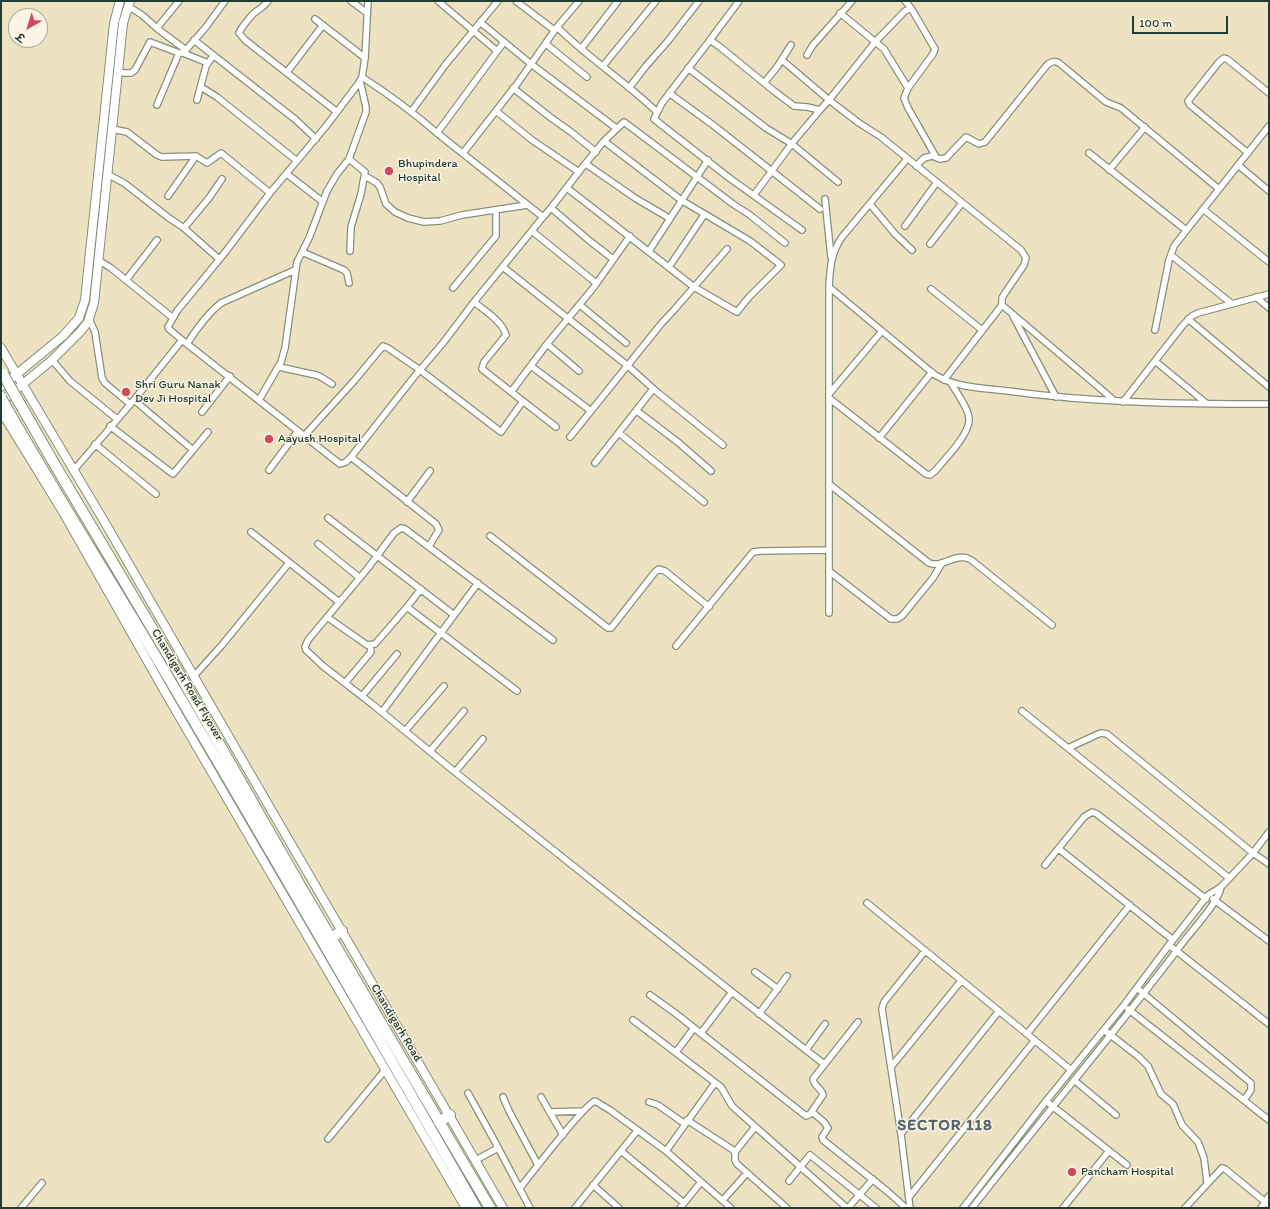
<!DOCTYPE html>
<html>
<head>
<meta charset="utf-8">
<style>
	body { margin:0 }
	#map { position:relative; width:1270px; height:1209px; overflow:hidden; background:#ede3c2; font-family:Itim,"Playpen Sans Deva",sans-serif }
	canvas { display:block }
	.frame { position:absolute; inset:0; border:2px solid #1f3d34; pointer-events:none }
	.north { position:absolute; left:8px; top:8px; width:40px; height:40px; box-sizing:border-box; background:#fcf5e5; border:1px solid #a4ab9e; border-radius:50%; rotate:218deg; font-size:11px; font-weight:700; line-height:16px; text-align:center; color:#1f3d34 }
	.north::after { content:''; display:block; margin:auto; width:14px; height:18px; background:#d1495b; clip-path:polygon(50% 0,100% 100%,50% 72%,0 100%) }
	.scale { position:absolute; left:1132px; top:16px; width:96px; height:18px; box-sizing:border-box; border:2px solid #1f3d34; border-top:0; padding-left:5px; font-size:12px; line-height:14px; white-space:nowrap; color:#1f3d34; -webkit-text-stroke:3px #fcf5e5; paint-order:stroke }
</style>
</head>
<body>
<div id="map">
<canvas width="1270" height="1209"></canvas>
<div class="frame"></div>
<div class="north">उ</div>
<div class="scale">100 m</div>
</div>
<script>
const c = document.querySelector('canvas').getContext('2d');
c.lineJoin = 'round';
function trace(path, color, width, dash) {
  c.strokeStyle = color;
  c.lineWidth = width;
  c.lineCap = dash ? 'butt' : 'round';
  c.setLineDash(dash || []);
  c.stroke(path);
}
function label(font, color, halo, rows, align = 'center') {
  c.font = font + ' Itim,sans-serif';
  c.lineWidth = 3;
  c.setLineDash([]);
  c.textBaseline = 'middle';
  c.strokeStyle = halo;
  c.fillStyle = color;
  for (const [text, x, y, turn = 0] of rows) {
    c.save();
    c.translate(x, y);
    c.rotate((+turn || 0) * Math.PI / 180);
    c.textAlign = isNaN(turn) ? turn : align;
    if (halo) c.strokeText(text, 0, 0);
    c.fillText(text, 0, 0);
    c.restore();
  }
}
const street = new Path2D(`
	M268,1c-4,6 -9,8 -15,13 -5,6 -11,12 -14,19l6,7 92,72
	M351,1l16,12
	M438,1l59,50
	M516,1l38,29
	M905,1l6,7 24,41 -2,5 -25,34 -4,10 4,10 28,49
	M128,6l14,9 17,15 27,20 20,-23 19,-26
	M911,8l-6,3 -29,30 -47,59 30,23 22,14 140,113 5,8 -2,7 -19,28 -3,5v7l113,96
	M840,13l44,36 24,39
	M315,19l50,39
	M480,22l51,42 85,64
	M557,27c31,31 68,54 100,85
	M157,28l22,-27
	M194,40l102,80 20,19
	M710,40l29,-39
	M546,44l41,33
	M581,49l37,-48
	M183,53l25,10
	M807,55l6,-10 39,-44
	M782,60l47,40 -9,10
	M603,66l53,-65
	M688,68l78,60 26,16 46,38
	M118,71l6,2h7l4,-3 15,-28 29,11h4l3,-3
	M287,72l36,-47
	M362,77c26,17 51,35 75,56l106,84 -69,85 -31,41 -29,34 -63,80 -5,5 -6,2 -158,-124 -13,-11 -1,-2 9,-16 46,-56 47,-62 57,-68 31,-41 4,-7 3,-19 3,-57
	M764,83l13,-16 14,-22
	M201,87l16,10 80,64
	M513,88l37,29 21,15 25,20
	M629,88l17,-22 22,-25 31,-40
	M669,93l44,32 107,84
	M197,100l9,-34 7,-10
	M157,105l22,-52
	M496,111l36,29 47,32
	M411,112l35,-48 52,-63
	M112,129l15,3 30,23 5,2 34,-1 11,7 14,-10 49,40
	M437,133l67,-91
	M463,153l54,-69 40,-57 22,-26
	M1089,153l97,77
	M1248,153l-58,-48 -2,-4 31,-39 5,-4 3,1 42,34
	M349,159l16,13 -4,22 -10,33 -1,24
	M586,164l49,34 34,20
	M1238,165l31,26
	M916,166l8,-8 8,-2 8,3 6,-1 20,-21 13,7 6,-2 62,-77c4,-3 7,-5 12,-2l47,39 15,6 98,81
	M1109,170l36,-43
	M107,174l17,9 45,35 15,10 35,31
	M287,174l36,28
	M365,176l12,7 3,4 6,17 9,8 13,6 16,4 16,-1 22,-6 65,-10
	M567,188l127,99 43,25 12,-15 32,-32 -31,-24 -69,-41 -77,-59
	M754,195l39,-53 27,-32 -13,-3 -13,-1 -20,-15 -54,-44 -10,-7 -48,63 -8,16 74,58 74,53
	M168,196l28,-40
	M825,199l6,58
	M870,204l25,30 17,16
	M551,208l30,-39 23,-28 20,-19 109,82 17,11 35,28
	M1203,209l66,53
	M543,217l8,-9 40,34 22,17
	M905,226l32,-44
	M184,228l25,-30 13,-19
	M532,231l64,52
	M930,244l32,-41
	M649,251l59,-91
	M302,252l42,18 3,3 2,10
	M1171,255l61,49
	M98,260l13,8 62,50
	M503,267l125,99 29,26 66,53
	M669,267l35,-52
	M126,280l31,-40
	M829,287l106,88c22,13 48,13 73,16 87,12 174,13 261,13
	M453,288l43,-52v-26
	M931,289l51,41
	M1256,297l13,11
	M474,302c11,9 28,19 32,33l-22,27 -2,7 74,58
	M580,305l46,38
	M1013,316l43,81
	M89,319l6,13 7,46 3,5 25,21
	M1188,319l81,68
	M1155,330l14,-70 5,-14 95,-120
	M187,344c10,-16 20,-30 34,-41l74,-33
	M547,344l32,27
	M52,360l18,21 47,38
	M1155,361l51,42
	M531,366l60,45
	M279,367l37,8 5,2 11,7
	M944,380l58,-75
	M511,392l36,-48 47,-57 36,-51
	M829,394l53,-63
	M829,398l97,76 4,1 5,-4c10,-12 35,-37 34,-52 0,-10 -13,-27 -18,-36
	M134,400l59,50
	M259,400l22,-38 4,-14 12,-86 12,-24 18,-47 10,-17 12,-15 17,-47v-5l-6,-26
	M1123,402l60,-77 9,-9 6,-3 71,-19
	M637,411l42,32 32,28
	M202,412l28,-36
	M110,426l63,48 35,-42
	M619,433l85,69
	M304,436l50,-55 29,-35 5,2 32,22 81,62 22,-31
	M570,437l91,-113 13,-14 53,-61
	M879,438l53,-66
	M95,444l61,50
	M351,457l85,67 3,6 -10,16
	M595,463l58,-74
	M74,470l60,-70 48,-60
	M269,470l29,-39
	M829,484l100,79c13,5 25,-9 38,-5 3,1 6,3 8,5l77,62
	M407,502l23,-31
	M328,518l126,97
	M251,532l88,70
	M490,536l118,92h3l44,-56 4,-3 6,2 44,36
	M318,544l42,34
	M829,571l62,48h6l5,-3 31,-38 9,-15
	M407,607l110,84
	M829,613v-326c1,-19 2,-34 13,-50l65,-78
	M327,617l40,28 8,-1 32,-37 14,-18
	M553,640l-148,-111 -4,-1 -7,5 -26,35 -60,72 -3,7 1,3 17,16 49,38 83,68 277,220
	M676,646l77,-94 8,-1 68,-1
	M194,676l28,-31 67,-82
	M345,683l26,-31 -1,-7
	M362,696l35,-42
	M1022,711l207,167
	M382,712l96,-129
	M405,731l39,-45
	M1068,748l28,-13 5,-2 6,1 146,119 16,-21
	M430,751l34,-40
	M455,772l28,-33
	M1059,849l114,91
	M1045,865l39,-48 8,-5 5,2 109,85
	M1213,899l56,42
	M867,903l204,167
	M1169,945l100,79
	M755,972l23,17
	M1137,988l114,95v7l-7,10
	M650,995l25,18 131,103 4,-2 13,-19c-1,-6 -10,-10 -10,-16l45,-57
	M1128,1009l141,111
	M759,1014l28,-38
	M633,1020l88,67 11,19 115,102
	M1104,1030l35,27 9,9 13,28 12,10 9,21 16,17 6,16 3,25
	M701,1033l31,-41 74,58 19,-26
	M1027,1034l103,-129
	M806,1050l18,14
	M676,1052l18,-24
	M891,1067l70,-86
	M1074,1080l42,35
	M468,1093l26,47 36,68
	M503,1097l6,14 29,54
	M541,1097l22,38
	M1046,1101l81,64
	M649,1102l9,3 27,19
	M550,1112l33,-1
	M812,1112l12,10 4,6 -6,9 1,3 64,51 19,17
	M687,1120l46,30 2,3v7l2,4 50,44
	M901,1134l98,-123
	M328,1139l58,-70
	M621,1151l63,52
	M666,1151l49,-68
	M735,1152l20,-25
	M476,1160l22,-12
	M789,1181l21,-26 66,53
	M593,1185l26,23
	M520,1188c11,-14 64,-83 75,-87l15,9 56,41 65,57
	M909,1197l126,-157
	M723,1200l24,-27
	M21,1208l21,-25
	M575,1208l62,-77
	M680,1208l21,-26
	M848,1208l25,-29
	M910,1208l-9,-74 -19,-125 2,-7 41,-51
	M963,1208l83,-107 78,-96 45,-60 39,-50 13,-8 32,-34 16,11
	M972,1208c68,-87 139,-171 206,-259 11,-16 40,-45 43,-62
	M1063,1208l46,-57
	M1185,1208l37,-40 3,1 44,36
	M1261,1208l8,-12`);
const secondary = new Path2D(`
	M1,348l103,173 169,292 230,395
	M1,387l62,-51 16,-18 6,-18 29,-277 6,-22
	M1,402l51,-42 28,-28 8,-10 6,-19 29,-280 7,-22
	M1,411l62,101 102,180 301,516`);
const highway = new Path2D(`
	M16,397l39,68 126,212 120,210 189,321
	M5,405c53,93 111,184 166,277 103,174 204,350 305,526
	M331,938l11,-7
	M439,1122l11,-7`);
const highwayBridge = new Path2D(`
	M3,374l13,23
	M1,397l4,8`);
const markers = [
	[389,171,5,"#d1495b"],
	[126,392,5,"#d1495b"],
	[269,439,5,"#d1495b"],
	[1072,1172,5,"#d1495b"]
];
const poiNames = [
	["Bhupindera",398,164],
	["Hospital",398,178],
	["Shri Guru Nanak",135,385],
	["Dev Ji Hospital",135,399],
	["Aayush Hospital",278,439],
	["Pancham Hospital",1081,1172]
];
const streetNames = [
	["Chandigarh Road Flyover",187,685,59],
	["Chandigarh Road",396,1023,59]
];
const districtNames = [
	["SECTOR 118",945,1126]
];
trace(street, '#86907b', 8);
trace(secondary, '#86907b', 10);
trace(highway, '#86907b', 12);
trace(street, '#fff', 5.5);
trace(secondary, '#fff', 8);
trace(highway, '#fff', 10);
trace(highwayBridge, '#86907b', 12, []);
trace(highwayBridge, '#fff', 10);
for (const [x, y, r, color] of markers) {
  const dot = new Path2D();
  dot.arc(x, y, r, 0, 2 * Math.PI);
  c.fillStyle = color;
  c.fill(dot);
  trace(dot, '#fcf5e5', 1.5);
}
label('12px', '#1f3d34', '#fcf5e5', poiNames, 'left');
label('12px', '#1f3d34', '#fcf5e5', streetNames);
c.letterSpacing = '1px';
label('bold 16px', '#56656e', '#fcf5e5', districtNames);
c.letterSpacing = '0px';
</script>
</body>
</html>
